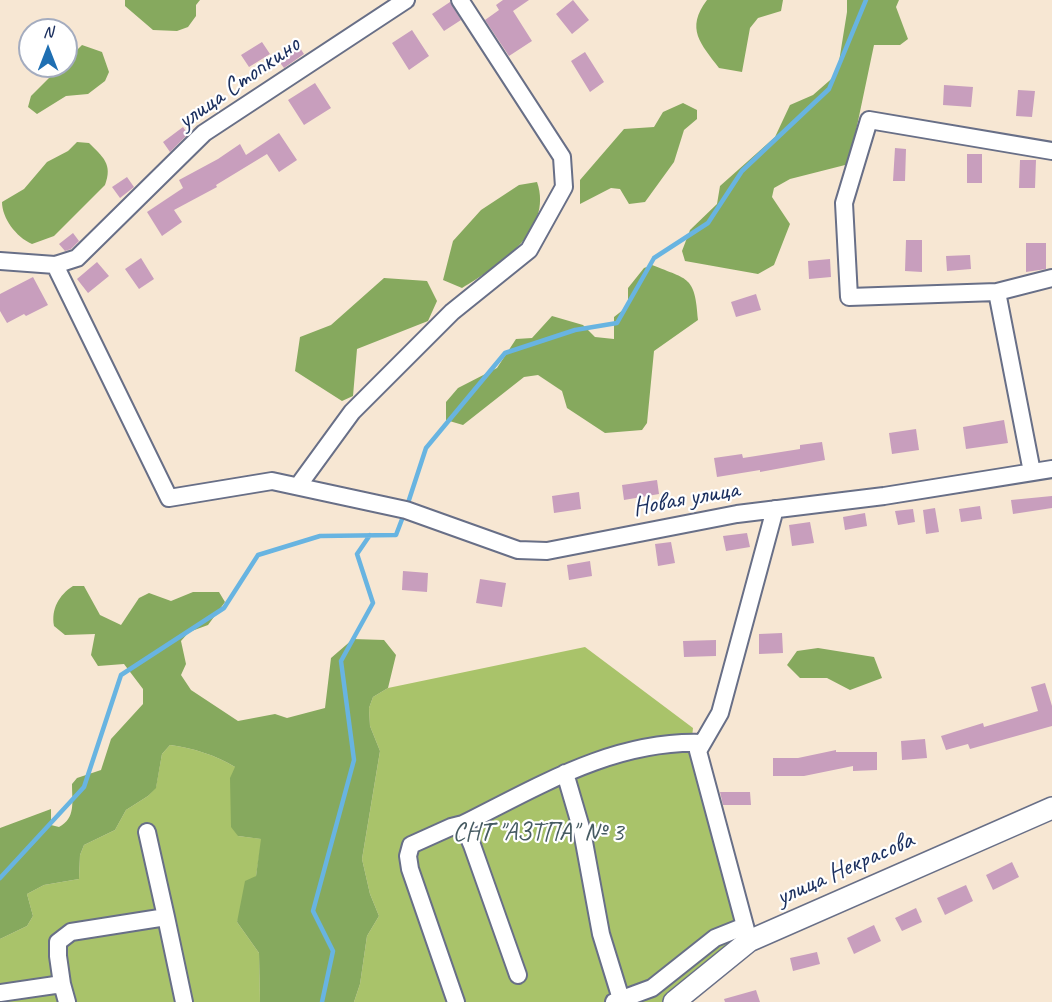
<!DOCTYPE html>
<html>
<head>
<meta charset="utf-8">
<style>
	body { margin:0 }
	#map { position:relative; width:1052px; height:1002px; overflow:hidden; background:#f7e7d3; font-family:Caveat,sans-serif }
	canvas { display:block }
	.north { position:absolute; left:18px; top:18px; width:60px; height:60px; box-sizing:border-box; background:#fff; border:2px solid #a4acbf; border-radius:50%; rotate:0deg; font-size:16px; font-weight:700; line-height:24px; text-align:center; color:#1b2f5e }
	.north::after { content:''; display:block; margin:auto; width:21px; height:27px; background:#1f6fb2; clip-path:polygon(50% 0,100% 100%,50% 72%,0 100%) }
</style>
</head>
<body>
<div id="map">
<canvas width="1052" height="1002"></canvas>
<div class="north">N</div>
</div>
<script>
const c = document.querySelector('canvas').getContext('2d');
c.lineJoin = 'round';
function fill(path, color) {
  c.fillStyle = color;
  c.fill(path, 'evenodd');
}
function trace(path, color, width, dash) {
  c.strokeStyle = color;
  c.lineWidth = width;
  c.lineCap = dash ? 'butt' : 'round';
  c.setLineDash(dash || []);
  c.stroke(path);
}
function label(font, color, halo, rows, align = 'center') {
  c.font = font + ' Caveat,sans-serif';
  c.lineWidth = 4.5;
  c.setLineDash([]);
  c.textBaseline = 'middle';
  c.strokeStyle = halo;
  c.fillStyle = color;
  for (const [text, x, y, turn = 0] of rows) {
    c.save();
    c.translate(x, y);
    c.rotate((+turn || 0) * Math.PI / 180);
    c.textAlign = isNaN(turn) ? turn : align;
    if (halo) c.strokeText(text, 0, 0);
    c.fillText(text, 0, 0);
    c.restore();
  }
}
const green = new Path2D(`
	M585,647l108,81 -2,20 52,188 -79,66h-310l6,-18 7,-48 12,-20 -9,-22 -8,-35 18,-108 -10,-25 -1,-18 4,-11 15,-9z
	M170,745c22,3 46,10 65,22l3,69 24,3 -6,37 -19,46 22,31 1,49h-260v-63l27,-13 6,-10 -6,-22 17,-9 35,-6 1,-24 4,-10 31,-15 11,-20 22,-14 8,-9 6,-33z`);
const forest = new Path2D(`
	M125,0h75l-4,5v11l-8,11 -11,4 -24,-1 -28,-24z
	M707,0h76l-2,11 -23,7 -8,10 -8,44 -23,-4c-18,-24 -34,-39 -12,-68z
	M847,0h52l-3,7 12,32 -8,6h-26l-25,119 -59,15 -16,9 -2,9 18,27 -16,41 -16,9 -73,-13 -3,-10 8,-21 27,-26 3,-18 55,-49 15,-32 23,-10 24,-21 10,-62z
	M82,45l20,7 7,20 -4,9 -17,13 -22,2 -29,18 -9,-7 3,-11 30,-30h5v-5z
	M683,103l14,7v9l-13,11 -10,32 -29,40 -16,2 -9,-15 -9,-1 -31,16v-24l44,-51 30,-2 9,-15z
	M77,142l12,1c14,14 24,21 16,42l-51,51 -22,8c-16,-7 -30,-26 -30,-42l22,-13 23,-27 21,-11z
	M537,182c17,49 -40,85 -75,106l-19,-8 10,-39 28,-31 38,-25z
	M652,265c37,15 43,11 46,55l-44,31 -7,72 -5,7 -37,3 -38,-25 -5,-17 -24,-16 -14,2 -61,48 -17,-5v-18l12,-14 39,-20 19,-29 16,-1 20,-22 31,9 12,12 19,2v-22l14,-11v-18l16,-20z
	M384,278l43,3 10,20 -9,20 -71,28 -4,47 -11,5 -47,-30 5,-34 31,-12z
	M73,586h11l16,29 21,10 18,-27 10,-5 22,8 22,-9h26l6,10 -17,23 -19,7 -8,9 5,23 -5,11 10,15 47,31 37,-7 12,4 38,-10 6,-50 22,-19 31,1 12,15 -8,33 -15,9 -4,11 1,18 10,25 -18,108 8,35 9,22 -12,20 -7,48 -6,18h-94l-1,-49 -22,-31 8,-41 11,-5 5,-37 -23,-3 -7,-9 -1,-49 5,-11c-19,-12 -43,-19 -65,-22l-8,9 -6,34 -8,8 -22,14 -11,20 -31,15 -4,10 -1,24 -35,6 -17,9 6,22 -6,10 -27,13v-111l51,-19v16l8,2c17,-9 13,-25 13,-43l5,-6 24,-8 10,-31 32,-35v-15l-19,-25 -26,2 -7,-11 4,-21 -30,1 -11,-9c-3,-17 5,-31 19,-40z
	M818,648l56,9 8,21 -32,12 -23,-12h-27l-13,-13 10,-14z`);
const stream = new Path2D(`
	M407,506l19,-58 79,-95 70,-23 42,-7 37,-65 54,-35 34,-52 87,-82 37,-89
	M0,878l84,-91 37,-112 103,-67 34,-53 62,-19 76,-1 8,-21
	M322,1002l11,-51 -20,-40 41,-151 -13,-99 32,-58 -16,-49 13,-19`);
const building = new Path2D(`
	M503,0h26l-16,11 19,30 -23,15 -24,-36 14,-10 -3,-5z
	M573,0l16,20 -17,14 -16,-20z
	M450,2l11,18 -17,11 -12,-17z
	M412,30l17,26 -20,14 -17,-27z
	M262,42l8,12 -21,13 -8,-12z
	M298,45l6,9 -20,14 -6,-8z
	M585,52l19,30 -14,10 -19,-31z
	M315,83l16,25 -27,17 -16,-25z
	M944,85l29,2 -2,20 -28,-2z
	M1018,90l17,1 -3,26 -16,-1z
	M183,127l5,7 -18,18 -7,-10z
	M279,133l18,27 -18,12 -12,-18 -51,31 1,2 -43,23 8,12 -20,14 -15,-24 36,-24 -4,-8 39,-21 22,-15 6,11z
	M895,148l11,1 -1,32h-12z
	M967,154h15v29h-15z
	M1020,160h16l-1,28h-16z
	M127,177l7,10 -14,11 -8,-11z
	M73,233l6,8 -8,8 -6,2 -6,-7z
	M906,240h16v32l-17,-1z
	M1026,243h20v26l-20,3z
	M970,255l1,14 -24,2 -1,-15z
	M141,258l13,21 -15,10 -14,-20z
	M830,259l1,18 -22,2 -1,-18z
	M97,262l12,14 -21,17 -11,-14z
	M33,277l15,28 -22,11 -2,-2 -17,9 -7,-12v-17z
	M756,294l5,16 -25,7 -5,-15z
	M1004,420l4,23 -42,6 -3,-22z
	M916,429l3,21 -27,4 -3,-21z
	M822,442l3,18 -65,12v-2l-43,7 -3,-19 28,-4 1,4 57,-9v-4z
	M657,480l2,14 -35,6 -2,-15z
	M579,492l2,17 -27,4 -2,-17z
	M1052,496v12l-39,6 -2,-14z
	M980,506l2,13 -21,3 -2,-13z
	M935,508l4,24 -13,2 -3,-24z
	M913,509l2,13 -17,3 -3,-14z
	M865,513l2,13 -22,4 -2,-13z
	M810,522l4,21 -22,3 -3,-21z
	M747,533l3,14 -24,4 -3,-15z
	M671,542l4,21 -17,3 -3,-22z
	M590,561l2,15 -23,4 -2,-15z
	M403,571l25,2 -1,19 -25,-2z
	M480,579l26,4 -4,24 -26,-4z
	M782,633l1,20 -24,1v-20z
	M716,640v16l-32,1 -1,-16z
	M1045,683l7,23v20l-82,23 -2,-5 -22,6 -5,-14 42,-13 1,4 54,-16 -7,-24z
	M925,739l2,19 -25,2 -1,-19z
	M836,750v2h41v18l-24,1v-5l-49,10h-31v-18h25z
	M720,792h30l1,13h-28z
	M1012,862l7,15 -26,13 -7,-15z
	M966,885l7,16 -28,14 -8,-17z
	M916,908l6,14 -20,9 -7,-13z
	M874,925l7,16 -27,13 -7,-16z
	M817,952l3,12 -27,7 -3,-13z
	M756,990l4,12h-35l-1,-3z`);
const minor = new Path2D(`
	M1052,151l-183,-31 -25,83 5,94 148,-5 55,-14
	M0,261l55,4 114,233 103,-17 134,29 112,40 29,1 190,-37 147,-18 168,-27
	M55,265l22,-7 127,-125 202,-133
	M997,292l35,180
	M298,486l54,-74 100,-100 77,-62 35,-63 -2,-30 -102,-157
	M565,773l17,58 19,103 20,65
	M463,824l9,21 46,130
	M166,917l18,85
	M749,941l-51,-190 22,-38 55,-204
	M62,984l5,18
	M0,993l62,-9 -4,-28v-14l13,-10 95,-15 -19,-85
	M456,1002l-46,-133 -2,-13 3,-11 40,-18 12,-3c76,-38 151,-84 239,-81
	M614,1002l38,-14 63,-50 30,-12`);
const major = new Path2D(`
	M674,1002l75,-61 303,-133`);
const streetNames = [
	["улица Стопкино",239,83,-35],
	["Новая улица",686,499,-10],
	["улица Некрасова",845,869,-24]
];
const parkNames = [
	["СНТ \"АЗТПА\" № 3",538,833]
];
fill(green, '#a9c36a');
fill(forest, '#86a95e');
trace(stream, '#68b4e1', 4.5);
fill(building, '#c89ebd');
trace(minor, '#686f87', 20);
trace(major, '#686f87', 24);
trace(minor, '#fff', 16);
trace(major, '#fff', 21);
label('26px', '#1b2f5e', '#fff', streetNames);
label('26px', '#465b62', '#fff', parkNames);
</script>
</body>
</html>
